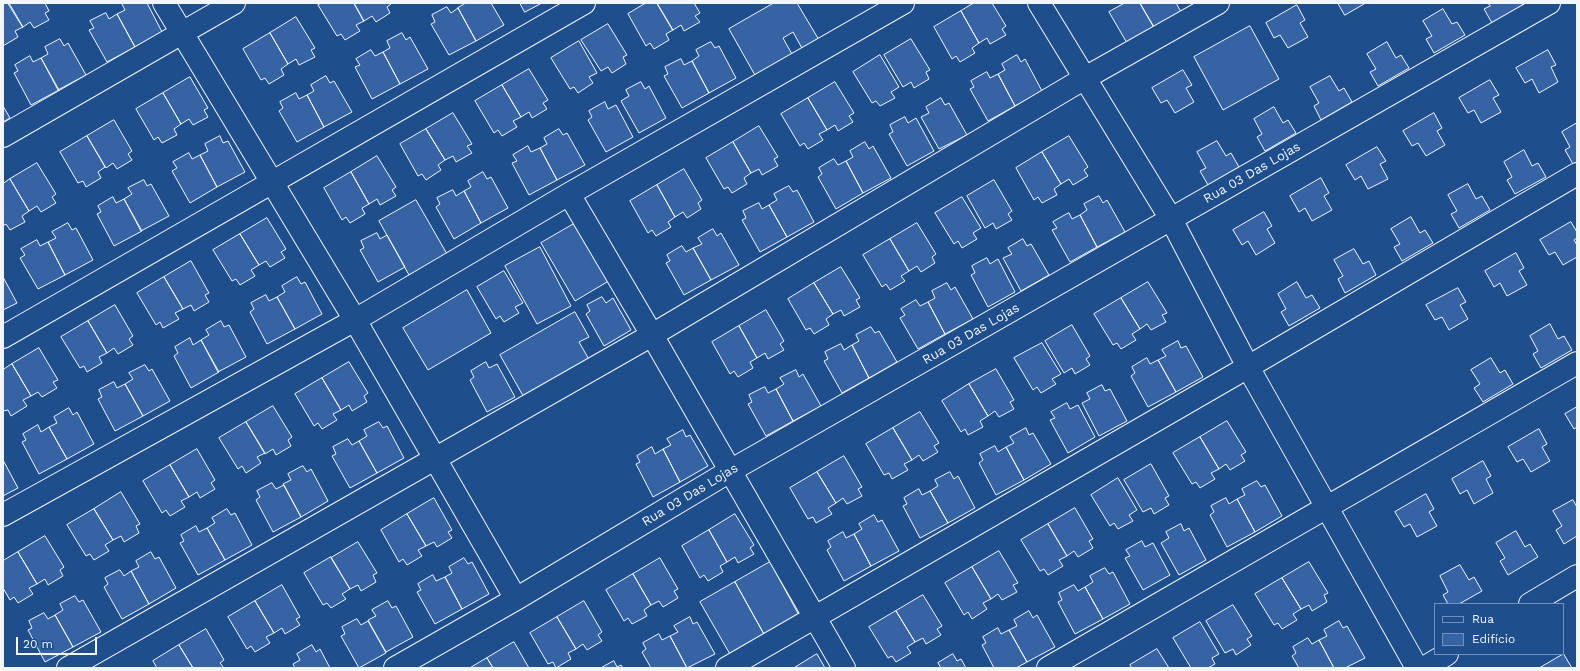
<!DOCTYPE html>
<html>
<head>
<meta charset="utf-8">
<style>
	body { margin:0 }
	#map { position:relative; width:1580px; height:671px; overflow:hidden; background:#1f4e8c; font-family:"Work Sans",sans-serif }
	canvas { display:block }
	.frame { position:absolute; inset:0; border:4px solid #f2f6ff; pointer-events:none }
	.legend { position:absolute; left:1434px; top:603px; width:130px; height:52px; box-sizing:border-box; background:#1f4e8c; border:1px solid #7391ba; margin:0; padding:5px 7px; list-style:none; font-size:12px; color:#f2f6ff }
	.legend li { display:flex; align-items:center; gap:8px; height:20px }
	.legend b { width:20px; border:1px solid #7391ba }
	.scale { position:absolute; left:16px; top:637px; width:81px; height:18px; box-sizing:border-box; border:2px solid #f2f6ff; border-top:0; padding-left:5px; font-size:12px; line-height:14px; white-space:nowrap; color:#f2f6ff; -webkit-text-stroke:3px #1f4e8c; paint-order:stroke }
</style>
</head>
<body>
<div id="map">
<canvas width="1580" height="671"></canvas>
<div class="frame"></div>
<ul class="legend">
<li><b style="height:5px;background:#1f4e8c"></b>Rua</li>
<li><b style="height:11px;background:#3563a3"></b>Edifício</li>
</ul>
<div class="scale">20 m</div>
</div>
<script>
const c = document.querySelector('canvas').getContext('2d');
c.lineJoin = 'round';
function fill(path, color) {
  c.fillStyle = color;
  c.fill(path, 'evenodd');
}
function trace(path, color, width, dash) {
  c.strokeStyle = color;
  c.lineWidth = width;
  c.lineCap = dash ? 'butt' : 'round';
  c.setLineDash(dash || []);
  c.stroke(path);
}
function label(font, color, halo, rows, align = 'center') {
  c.font = font + ' "Work Sans",sans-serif';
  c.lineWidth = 3;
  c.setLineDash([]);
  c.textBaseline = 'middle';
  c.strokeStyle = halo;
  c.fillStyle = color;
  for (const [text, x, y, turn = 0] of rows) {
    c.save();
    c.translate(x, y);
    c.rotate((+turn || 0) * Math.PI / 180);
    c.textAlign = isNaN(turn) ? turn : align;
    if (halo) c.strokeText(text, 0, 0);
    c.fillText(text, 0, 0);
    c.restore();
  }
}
const building = new Path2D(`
	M3,3h6l14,24 -8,4 3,6 -15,9z
	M8,3h37l4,8 -4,2 4,7 -15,8 -4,-6 -7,5z
	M123,3h24l15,29 -27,15 -18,-33 8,-4 -3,-6z
	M322,3h32l10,18 -8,4 4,6 -15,9 -4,-6 -4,2 -19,-31z
	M354,3h36l1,1 -4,3 3,6 -14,9 -4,-6 -8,5z
	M466,3h25l13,22 -28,16 -18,-33z
	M520,3h22l-17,9z
	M646,3h11l16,27 -7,4 3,6 -15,9 -4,-6 -4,3 -18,-32z
	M657,3h37l6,10 -5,3 5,6 -16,9 -3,-6 -8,5z
	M774,3h23l22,37 -16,10 -10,-18 -10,6 10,18 -37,21 -27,-48z
	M974,3h18l14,23 -4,3 4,6 -16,9 -3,-6 -8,5 -18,-32z
	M1125,3h15l14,24 -27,16 -18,-31z
	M1140,3h36l5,9 -27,15z
	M1338,3h26v1l-19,11z
	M1488,3h34l1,2 -31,18 -8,-14 6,-3z
	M1297,5l8,15 -5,3 8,14 -20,11 -8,-13 -6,3 -8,-15z
	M447,7l4,6 7,-5 18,33 -27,14 -18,-31 4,-2 -3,-7z
	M1443,9l9,15 5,-2 8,13 -31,18 -8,-14 6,-3 -9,-15z
	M961,11l18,32 -7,5 3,5 -15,9 -4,-6 -4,3 -18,-32z
	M106,13l3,6 8,-5 18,33 -28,15 -18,-32 5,-2 -4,-7z
	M296,17l19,31 -4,2 4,7 -16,8 -3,-6 -8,5 -18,-31z
	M608,24l19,31 -4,2 3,7 -14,9 -4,-6 -7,4 -20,-31z
	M1250,26l29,53 -56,31 -29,-53z
	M270,33l18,31 -7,5 3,6 -15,9 -4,-6 -4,2 -18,-31z
	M402,33l4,7 4,-3 18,32 -28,15 -17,-32 7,-4 -3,-7z
	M60,39l4,7 4,-3 18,32 -28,15 -17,-32 7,-4 -3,-7z
	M911,39l19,31 -4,2 3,7 -15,9 -3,-6 -8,5 -19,-32z
	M579,41l18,32 -8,4 4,6 -15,10 -4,-6 -4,2 -19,-31z
	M711,42l4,6 4,-2 17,32 -27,15 -17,-32 7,-5 -3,-6z
	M1387,42l9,16 5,-3 8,13 -31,18 -8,-14 6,-3 -9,-15z
	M371,50l4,6 8,-4 17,32 -28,15 -17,-32 5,-2 -4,-6z
	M1548,50l8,15 -5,2 7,15 -19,11 -7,-14 -7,4 -9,-15z
	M880,55l19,32 -8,5 4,6 -15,8 -4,-5 -4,2 -19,-31z
	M1017,55l4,7 4,-3 17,32 -27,15 -17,-32 7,-4 -3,-6z
	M30,56l3,6 8,-4 18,32 -28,15 -17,-32 4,-2 -3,-6z
	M681,59l3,6 8,-4 17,32 -27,15 -18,-32 4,-2 -3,-7z
	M529,69l19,31 -5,3 4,6 -15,9 -3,-6 -8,5 -19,-32z
	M1183,70l9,15 -6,3 8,14 -19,11 -8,-13 -6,3 -9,-15z
	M987,72l3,6 8,-4 17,32 -27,15 -18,-32 4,-2 -3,-6z
	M326,76l4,7 4,-2 18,31 -28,15 -17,-32 7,-4 -3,-6z
	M1330,76l9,15 5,-3 8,14 -31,18 -7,-14 5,-3 -9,-16z
	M190,77l18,31 -4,2 4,7 -15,8 -4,-6 -8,5 -18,-31z
	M1490,80l9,15 -6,3 8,14 -20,11 -7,-13 -6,3 -9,-15z
	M641,82l4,7 4,-3 17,32 -27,15 -18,-32 8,-5 -3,-6z
	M835,82l19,31 -5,3 4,6 -15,9 -3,-6 -8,5 -19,-32z
	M502,85l19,32 -8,4 4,6 -15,9 -4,-6 -4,3 -19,-32z
	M163,93l18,31 -7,5 3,6 -15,8 -4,-6 -4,3 -18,-31z
	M296,93l3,6 8,-4 17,32 -27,15 -18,-31 4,-3 -3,-6z
	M808,98l19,32 -8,4 4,6 -15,9 -4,-6 -4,3 -19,-32z
	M941,98l4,7 4,-2 18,32 -28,14 -18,-32 8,-4 -3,-6z
	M605,102l3,7 8,-4 17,32 -27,15 -18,-32 4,-3 -3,-6z
	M3,106l7,12 -7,4z
	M1274,107l9,16 5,-3 8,13 -31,18 -8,-14 5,-3 -8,-15z
	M453,113l19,31 -5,2 5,7 -16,9 -3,-6 -8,4 -19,-31z
	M1434,113l8,15 -5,3 8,14 -19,11 -8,-13 -6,3 -9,-15z
	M905,117l3,6 8,-5 18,33 -27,15 -18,-32 4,-2 -3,-7z
	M114,120l18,31 -4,3 4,6 -15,9 -4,-6 -7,5 -19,-32z
	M1577,123v39l-4,2 -8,-14 5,-3 -8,-15z
	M759,126l19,31 -4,2 4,7 -16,9 -3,-6 -8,4 -18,-31z
	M426,129l19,31 -7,5 3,5 -15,10 -4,-6 -4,2 -18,-32z
	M559,129l4,6 4,-2 18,32 -28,15 -17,-32 7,-4 -3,-6z
	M87,136l18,31 -7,5 3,6 -15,9 -3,-6 -5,2 -18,-31z
	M220,136l3,7 5,-2 17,31 -28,15 -17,-32 8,-4 -3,-7z
	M1069,136l19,31 -4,3 4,6 -15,9 -4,-6 -8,5 -19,-32z
	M1217,141l9,15 5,-3 8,14 -31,18 -8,-14 6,-3 -9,-16z
	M733,142l18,31 -7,5 3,6 -15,9 -4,-6 -4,2 -18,-31z
	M865,142l4,7 4,-3 18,32 -28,15 -17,-32 7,-4 -3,-6z
	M528,146l3,6 9,-4 17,32 -28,15 -17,-32 5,-2 -4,-6z
	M1377,147l9,14 -6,3 8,15 -20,10 -7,-13 -6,4 -9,-15z
	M1524,150l8,16 6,-3 8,14 -31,17 -8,-14 5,-3 -8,-15z
	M1042,152l19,32 -7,5 3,6 -15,8 -4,-6 -4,3 -18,-32z
	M189,153l3,6 8,-4 17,32 -27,16 -18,-32 5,-3 -4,-6z
	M377,156l19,31 -4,3 4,6 -16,9 -3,-6 -8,5 -18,-32z
	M834,159l4,6 8,-4 17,32 -27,16 -18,-32 4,-3 -3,-6z
	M37,163l19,31 -4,3 4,6 -15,9 -4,-6 -8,5 -19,-32z
	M684,169l18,31 -4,3 3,6 -14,9 -4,-6 -8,5 -18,-32z
	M351,172l18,32 -7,4 3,6 -15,9 -4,-6 -4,3 -18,-32z
	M483,172l4,7 4,-2 17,31 -27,15 -17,-32 7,-4 -3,-6z
	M1321,178l8,15 -5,3 8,14 -20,11 -7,-13 -6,4 -9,-16z
	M10,179l19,32 -7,5 3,6 -15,8 -4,-6 -3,2v-42z
	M144,180l3,6 4,-2 18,32 -28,15 -17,-32 8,-5 -4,-6z
	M994,180l18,31 -4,3 4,6 -16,9 -3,-6 -8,5 -18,-32z
	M1468,184l8,15 6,-3 8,14 -31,18 -8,-14 6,-3 -9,-16z
	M657,185l18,32 -7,5 3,5 -15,9 -4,-6 -4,3 -18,-32z
	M789,186l4,6 4,-2 17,32 -27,15 -18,-32 8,-5 -3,-6z
	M453,190l3,6 8,-5 17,32 -27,16 -18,-32 4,-3 -3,-6z
	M1099,196l4,7 4,-3 18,32 -28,15 -17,-32 7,-5 -3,-6z
	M113,197l3,6 8,-4 18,32 -28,15 -17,-32 4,-2 -3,-6z
	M962,197l19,31 -8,5 4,6 -15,9 -4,-7 -4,3 -19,-31z
	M416,200l31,54 -38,21 -30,-54z
	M759,203l3,6 7,-4 18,32 -27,15 -18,-32 4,-2 -3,-7z
	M1264,212l8,14 -5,3 8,14 -19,12 -8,-14 -6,4 -9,-15z
	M1069,213l3,6 8,-4 17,32 -27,15 -18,-32 5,-2 -4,-6z
	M1411,217l9,16 5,-3 8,13 -31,18 -8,-14 6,-3 -9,-15z
	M267,218l19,31 -5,3 4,6 -15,9 -4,-6 -7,4 -19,-31z
	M579,221l33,58 -37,22 -34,-58z
	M1571,222l6,10v6l-3,2 3,5v12l-14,8 -8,-13 -6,3 -9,-15z
	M68,223l4,7 4,-2 17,32 -28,15 -17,-33 8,-4 -4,-6z
	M917,223l19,31 -4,3 3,6 -14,9 -4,-6 -8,5 -19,-32z
	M713,229l4,7 4,-3 18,32 -28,15 -18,-32 9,-4 -4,-6z
	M377,233l3,6 7,-4 18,32 -27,15 -18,-32 4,-2 -3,-7z
	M240,234l19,31 -8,5 4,6 -15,9 -4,-6 -4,2 -19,-31z
	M890,239l19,32 -8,5 4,5 -15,9 -4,-6 -4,3 -19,-32z
	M1023,239l4,7 4,-2 18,31 -28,16 -18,-33 9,-4 -4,-6z
	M37,240l3,6 8,-4 17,33 -27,14 -18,-31 5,-3 -4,-6z
	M682,246l4,6 7,-4 18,32 -27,15 -18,-32 4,-2 -3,-6z
	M540,247l31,59 -34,18 -32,-58z
	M1354,249l9,15 6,-3 7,14 -31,18 -7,-14 5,-3 -9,-16z
	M1516,253l8,15 -5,3 8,14 -20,11 -7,-13 -6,4 -9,-16z
	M987,258l3,6 8,-5 17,33 -27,15 -17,-32 4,-2 -3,-7z
	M191,261l18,32 -4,2 4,7 -15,9 -3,-6 -8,4 -19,-32z
	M841,267l19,31 -4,2 4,7 -16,9 -3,-6 -8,4 -19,-31z
	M504,271l19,32 -8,4 4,6 -15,9 -4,-6 -4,3 -19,-32z
	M3,277l14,26 -14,7z
	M164,277l19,32 -8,4 4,6 -16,9 -3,-6 -4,3 -19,-32z
	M297,277l4,7 4,-2 17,32 -27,15 -18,-32 8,-5 -3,-6z
	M1148,282l19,31 -5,2 4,7 -15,8 -4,-6 -7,5 -19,-31z
	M1297,282l9,16 6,-3 8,13 -31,18 -8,-14 5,-3 -8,-15z
	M814,283l19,31 -7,5 3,6 -15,9 -4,-6 -4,2 -18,-31z
	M947,283l4,7 4,-3 18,32 -28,15 -17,-32 7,-4 -3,-7z
	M1458,288l8,14 -6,3 8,14 -19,11 -7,-13 -7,3 -9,-15z
	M467,290l24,43 -63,37 -25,-42z
	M266,295l3,6 8,-4 18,32 -28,15 -17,-32 4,-3 -3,-6z
	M602,297l4,6 7,-5 18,32 -27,16 -18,-32 4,-3 -3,-6z
	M1121,298l19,31 -8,5 4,6 -15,9 -4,-6 -4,2 -19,-31z
	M916,300l4,6 8,-4 17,32 -27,15 -18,-31 5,-3 -4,-6z
	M115,305l18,31 -4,3 4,6 -15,9 -4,-6 -7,5 -19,-32z
	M766,310l18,31 -4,3 4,6 -16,9 -3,-6 -8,5 -18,-32z
	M575,312l14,25 -10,5 12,21 -65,38 -26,-46z
	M88,321l19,32 -8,4 3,6 -15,9 -3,-6 -4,2 -19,-31z
	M221,321l3,6 5,-2 17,32 -28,15 -17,-32 8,-5 -3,-5z
	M1550,324l8,15 6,-3 8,14 -31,18 -8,-14 5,-3 -8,-15z
	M1072,325l18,31 -4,3 4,6 -15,9 -3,-6 -8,5 -19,-32z
	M739,326l18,32 -7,4 3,6 -15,9 -4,-6 -4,3 -18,-32z
	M871,327l4,6 4,-2 18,31 -28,16 -17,-33 7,-4 -3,-6z
	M190,338l3,7 8,-5 18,32 -28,16 -17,-32 4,-3 -3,-6z
	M1178,341l3,7 5,-2 17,31 -27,15 -18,-32 8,-4 -4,-6z
	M1042,343l19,31 -9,5 4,5 -15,9 -4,-6 -4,3 -19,-32z
	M841,344l3,6 8,-5 17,33 -27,15 -18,-32 4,-2 -3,-7z
	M39,348l19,32 -5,2 4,6 -15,9 -4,-5 -7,4 -19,-32z
	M1147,358l3,6 8,-4 18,32 -28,15 -17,-31 4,-3 -3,-6z
	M1491,358l9,15 5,-3 8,14 -30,18 -9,-14 6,-4 -9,-14z
	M349,362l19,31 -4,3 3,6 -15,9 -3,-6 -8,5 -19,-32z
	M486,362l3,6 8,-4 18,33 -28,15 -17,-32 4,-3 -3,-6z
	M12,364l19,32 -8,4 4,6 -16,10 -3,-6 -5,1v-41z
	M145,365l4,6 3,-2 18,32 -27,15 -18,-32 8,-5 -4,-6z
	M996,369l18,31 -4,2 4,7 -15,8 -4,-6 -7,5 -19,-32z
	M796,370l3,7 4,-3 18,32 -28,15 -17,-32 8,-5 -4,-6z
	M322,378l19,32 -8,4 4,6 -15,9 -4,-6 -4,3 -19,-32z
	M114,382l3,6 8,-4 18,32 -28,15 -17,-32 4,-2 -3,-7z
	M969,384l19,32 -8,5 3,6 -15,8 -3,-6 -4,3 -19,-31z
	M1102,385l3,6 5,-2 17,32 -28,15 -17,-33 8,-4 -3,-6z
	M765,387l3,6 8,-4 17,32 -27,15 -18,-32 4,-2 -3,-7z
	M1067,403l3,6 8,-4 17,32 -27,16 -18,-33 5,-2 -4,-6z
	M273,406l19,31 -4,3 3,6 -15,9 -3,-6 -8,5 -19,-32z
	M1577,407v20l-3,2 -9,-15z
	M69,408l4,7 4,-3 17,32 -27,15 -18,-32 8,-4 -3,-6z
	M920,412l19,31 -5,3 4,6 -15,9 -4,-6 -7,5 -19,-32z
	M1227,421l19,31 -5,3 4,6 -15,9 -4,-6 -7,5 -19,-32z
	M246,422l19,31 -8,4 4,6 -15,10 -4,-7 -4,3 -19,-31z
	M379,422l4,6 4,-2 17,32 -27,15 -18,-32 8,-5 -3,-6z
	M38,425l3,7 8,-5 18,32 -28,15 -17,-32 4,-2 -3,-6z
	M893,428l19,32 -8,4 4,6 -16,9 -3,-6 -5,2 -18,-31z
	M1026,428l3,7 4,-2 18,31 -27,16 -18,-33 8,-4 -4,-6z
	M1539,429l8,15 -5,3 8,14 -19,11 -8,-13 -6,3 -9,-15z
	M683,430l3,7 4,-2 18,31 -28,16 -17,-33 8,-4 -4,-6z
	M1200,437l19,32 -8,4 4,6 -15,9 -4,-6 -4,2 -19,-31z
	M348,439l4,6 7,-4 18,32 -27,15 -18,-32 4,-2 -3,-7z
	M995,446l3,6 8,-5 18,33 -28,15 -17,-32 4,-3 -3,-6z
	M652,447l3,7 8,-5 17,33 -27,15 -17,-33 4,-2 -3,-6z
	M197,449l18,31 -4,3 4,6 -15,9 -3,-6 -8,5 -19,-32z
	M844,456l18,31 -4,2 4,7 -15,8 -4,-6 -7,5 -19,-31z
	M3,460l15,28 -15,8z
	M1483,461l8,15 -5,3 7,14 -19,11 -7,-14 -7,4 -8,-15z
	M1151,464l18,32 -4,2 4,7 -15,9 -3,-6 -8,4 -19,-32z
	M170,465l19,32 -8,4 4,6 -15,9 -4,-6 -4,3 -19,-32z
	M303,466l4,6 4,-3 17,32 -27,16 -18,-33 8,-4 -3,-6z
	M817,472l19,31 -8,5 4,6 -16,9 -3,-6 -5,2 -18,-31z
	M950,472l4,7 4,-3 17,32 -27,15 -18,-32 8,-5 -3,-6z
	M1118,478l19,32 -8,5 4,6 -15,8 -4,-6 -4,3 -19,-31z
	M1257,481l4,6 4,-2 17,31 -27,16 -18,-33 8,-4 -3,-6z
	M272,483l4,6 8,-4 17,32 -28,15 -17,-32 4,-3 -3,-6z
	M919,489l3,6 8,-4 18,32 -28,15 -17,-32 4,-2 -3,-6z
	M121,492l19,32 -4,2 3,7 -15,9 -3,-6 -8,4 -19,-31z
	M1426,494l8,15 -5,3 8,14 -20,11 -7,-13 -6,3 -9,-15z
	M434,498l18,32 -4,2 4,6 -15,9 -3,-5 -8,4 -19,-32z
	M1226,498l3,6 8,-5 18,33 -28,15 -17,-32 4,-3 -3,-6z
	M1573,500l4,7v29l-13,8 -8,-14 6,-4 -9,-15z
	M1075,508l18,31 -4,2 4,7 -15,9 -4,-6 -7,5 -19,-32z
	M94,509l19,31 -8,5 4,6 -15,9 -4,-6 -4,2 -19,-31z
	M227,509l4,6 4,-2 17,32 -27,15 -18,-32 8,-5 -3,-5z
	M407,514l19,32 -8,4 4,6 -15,9 -4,-6 -4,3 -18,-32z
	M735,514l19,31 -4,3 4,6 -16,9 -3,-6 -8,5 -18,-32z
	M874,515l4,7 4,-2 17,31 -28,15 -17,-32 8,-5 -3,-5z
	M1048,524l19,32 -8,4 4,6 -15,9 -4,-6 -4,2 -19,-31z
	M1181,524l3,7 5,-3 17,32 -27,15 -18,-32 8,-5 -3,-6z
	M196,526l3,6 8,-4 18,32 -27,15 -18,-32 4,-2 -3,-6z
	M709,530l18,32 -7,4 3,6 -15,9 -4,-6 -4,3 -18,-32z
	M1516,531l9,16 5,-3 8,13 -30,18 -8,-14 5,-3 -9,-15z
	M843,532l3,6 8,-4 17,32 -27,15 -17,-31 4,-3 -3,-6z
	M45,536l19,31 -4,3 3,6 -15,9 -3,-6 -8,5 -19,-32z
	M1142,541l3,6 8,-4 17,32 -27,15 -18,-32 5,-2 -4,-6z
	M358,542l19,31 -4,2 3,7 -15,9 -3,-6 -8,4 -19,-31z
	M999,551l19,32 -5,2 4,7 -15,8 -4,-6 -7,5 -19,-32z
	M18,552l19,32 -8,4 4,6 -15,9 -4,-6 -4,3 -7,-12v-27z
	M151,552l4,7 4,-2 17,31 -27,16 -18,-33 8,-4 -3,-6z
	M331,557l19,32 -8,5 4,5 -15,9 -4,-5 -4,2 -19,-32z
	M464,558l4,6 4,-2 17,32 -27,15 -17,-32 7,-4 -3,-6z
	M660,558l18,31 -4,2 4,7 -15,9 -4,-6 -8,4 -18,-31z
	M770,562l30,55 -35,19 -30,-54z
	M1309,562l19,31 -4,2 3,7 -15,9 -3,-6 -8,4 -19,-31z
	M1460,565l9,15 5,-3 8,14 -23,13h-11l-5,-9 5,-3 -8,-16z
	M972,567l19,32 -8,4 4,6 -15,10 -4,-7 -4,3 -19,-32z
	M1105,568l4,6 4,-2 17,32 -27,15 -18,-32 8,-5 -3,-6z
	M120,570l4,6 7,-5 18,33 -27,15 -18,-32 4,-3 -3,-6z
	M633,574l18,31 -7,5 3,6 -15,8 -4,-6 -4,3 -18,-31z
	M433,575l3,6 9,-4 17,32 -27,15 -18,-32 4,-2 -3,-6z
	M1282,578l19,31 -8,5 4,6 -15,9 -4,-6 -4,2 -19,-31z
	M735,582l30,54 -34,20 -31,-54z
	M282,585l18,32 -4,2 4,6 -15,9 -3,-6 -8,5 -19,-32z
	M1074,585l4,6 7,-4 18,32 -28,15 -17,-32 4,-2 -3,-7z
	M923,595l19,31 -5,3 4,6 -15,9 -3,-6 -8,4 -19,-31z
	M75,596l4,6 4,-2 18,32 -28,15 -18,-32 8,-5 -3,-6z
	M255,601l19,32 -8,4 4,6 -15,9 -4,-6 -4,3 -19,-32z
	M388,601l4,7 4,-2 17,31 -27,15 -18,-32 8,-4 -4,-6z
	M584,601l18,31 -4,3 4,6 -15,9 -4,-6 -7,5 -19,-32z
	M1233,605l19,31 -5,3 4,6 -15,10 -3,-6 -8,4 -19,-32z
	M896,611l19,31 -8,5 4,6 -15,9 -4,-6 -4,2 -19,-31z
	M1029,611l4,7 4,-3 18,32 -28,15 -18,-32 8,-4 -3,-6z
	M44,613l4,6 7,-4 18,32 -28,15 -17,-32 4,-2 -3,-7z
	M557,617l19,32 -8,4 3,6 -15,9 -3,-6 -5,2 -18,-31z
	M690,617l3,7 4,-2 18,32 -28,14 -17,-32 8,-4 -4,-6z
	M357,619l4,6 7,-4 18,32 -27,15 -18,-32 4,-2 -3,-7z
	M1339,621l4,7 4,-2 18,32 -20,10h-11l-15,-28 8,-4 -3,-6z
	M1200,622l19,32 -7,4 3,6 -7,4h-17l-18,-30z
	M998,628l3,6 8,-4 18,32 -11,6h-22l-12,-23 4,-2 -3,-6z
	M206,629l18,31 -4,3 4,5h-31l-14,-23z
	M659,634l3,6 8,-4 17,32h-36l-9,-16 4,-3 -3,-6z
	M1308,638l4,6 7,-4 15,28h-35l-7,-12 4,-3 -3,-6z
	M514,642l15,26h-36l-6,-10z
	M179,645l14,23h-36l-4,-7z
	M312,645l4,7 4,-3 10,19h-35l-2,-4 7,-4 -3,-6z
	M1157,649l12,19h-37l-2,-3z
	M1563,653l9,15h-33l24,-14z
	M817,654l8,14h-31z
	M953,654l4,7 4,-2 5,9h-25l-3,-5z
	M487,658l6,10h-23z
	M614,661l3,6 4,-2 2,3h-22z`);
const minor = new Path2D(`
	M164,3l191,317 161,279
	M1039,3l132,216 77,148 169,301
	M3,136l231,-133
	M569,194l83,141 192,333
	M3,337l581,-334
	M3,515l352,-195 214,-126 334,-191
	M1530,604l47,-28
	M68,668l584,-333 433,-257 133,-75
	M395,668l121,-69 214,-128 819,-468
	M727,668l521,-301 329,-193
	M1048,668l529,-305
	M1424,668l23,-14`);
const streetNames = [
	["Rua 03 Das Lojas",1252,173,-30],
	["Rua 03 Das Lojas",971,334,-30],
	["Rua 03 Das Lojas",690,495,-31]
];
fill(building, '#3563a3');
trace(building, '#f2f6ff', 1);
trace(minor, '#f2f6ff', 24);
trace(minor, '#1f4e8c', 22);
label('13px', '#f2f6ff', '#1f4e8c', streetNames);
</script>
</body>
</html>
